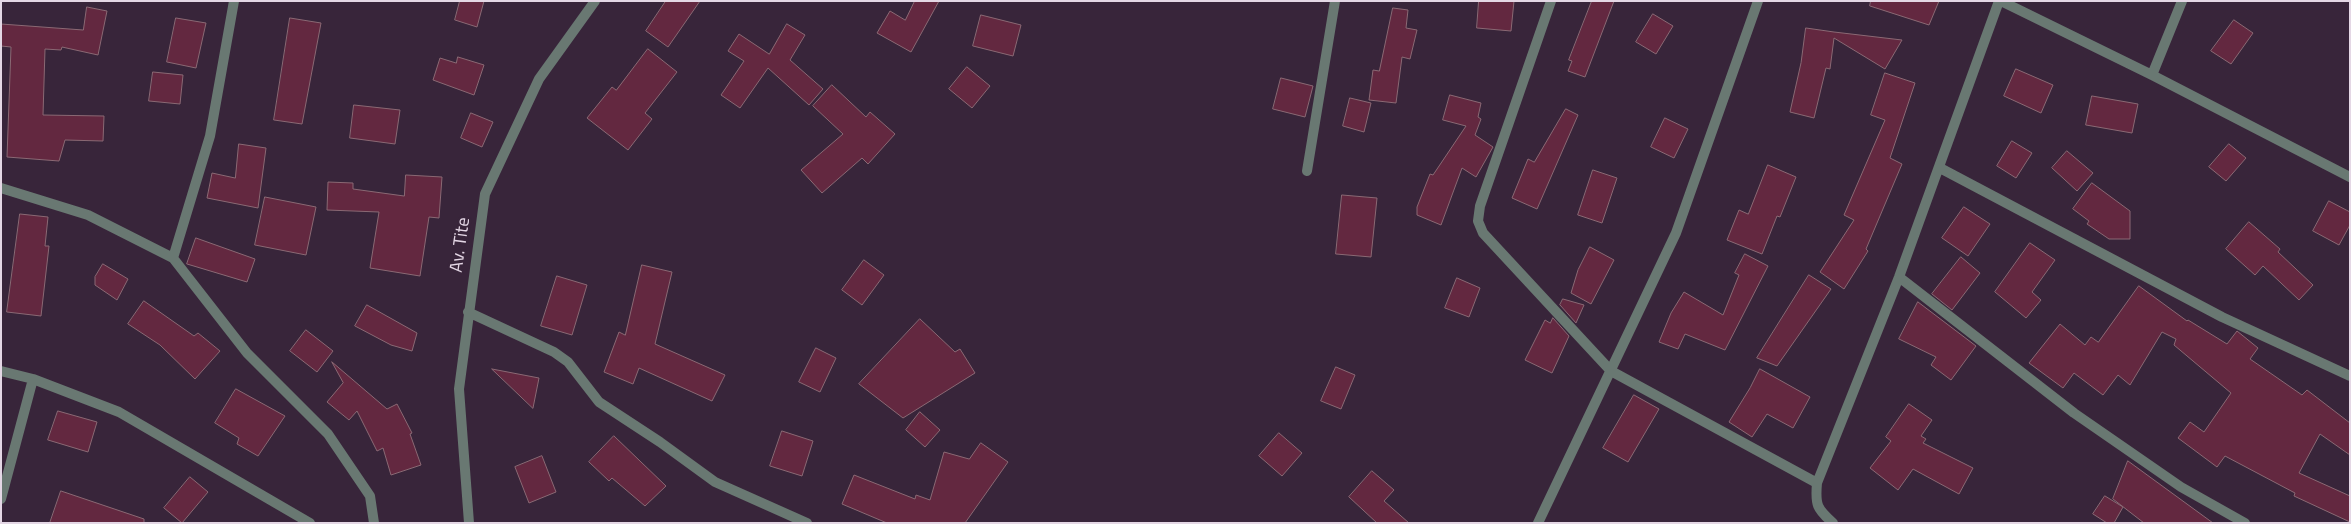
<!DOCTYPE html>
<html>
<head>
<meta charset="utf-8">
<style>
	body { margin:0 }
	#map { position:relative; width:2351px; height:524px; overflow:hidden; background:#38253a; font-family:"Titillium Web",sans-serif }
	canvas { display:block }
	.frame { position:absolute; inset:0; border:2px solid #e4d7e5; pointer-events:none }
</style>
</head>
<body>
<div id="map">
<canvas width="2351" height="524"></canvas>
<div class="frame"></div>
</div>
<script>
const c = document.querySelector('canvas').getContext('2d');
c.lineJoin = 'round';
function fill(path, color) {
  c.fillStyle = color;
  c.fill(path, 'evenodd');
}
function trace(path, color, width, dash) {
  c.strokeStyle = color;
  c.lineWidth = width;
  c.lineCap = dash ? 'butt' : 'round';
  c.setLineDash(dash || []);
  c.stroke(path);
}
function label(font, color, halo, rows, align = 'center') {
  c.font = font + ' "Titillium Web",sans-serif';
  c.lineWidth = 4.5;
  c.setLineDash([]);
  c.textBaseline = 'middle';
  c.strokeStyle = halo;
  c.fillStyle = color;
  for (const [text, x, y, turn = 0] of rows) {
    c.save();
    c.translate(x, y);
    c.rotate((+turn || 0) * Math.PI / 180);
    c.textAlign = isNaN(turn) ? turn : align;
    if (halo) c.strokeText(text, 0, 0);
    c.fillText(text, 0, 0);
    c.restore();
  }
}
const building = new Path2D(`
	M460,1h24l-7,26 -22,-7z
	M666,1h34l-32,46 -22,-16z
	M915,1h24l-28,51 -34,-19 13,-22 15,9z
	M1479,1h35l-3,30 -34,-3z
	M1592,1h22l-29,76 -17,-6 4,-10 -3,-1z
	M1871,1h68l-10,24 -59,-19z
	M87,7l20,4 -9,44 -36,-8 -1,3 -16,-1 -2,66 61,1 -1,25 -38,-1 -6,21 -52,-4 4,-110 -10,-1v-22l82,6z
	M1393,8l15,2 -2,18 11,2 -7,29 -8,-2 -6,46 -27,-3 4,-30 6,1z
	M1653,14l20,12 -17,28 -20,-12z
	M981,15l40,10 -8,31 -40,-10z
	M176,18l30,5 -10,45 -29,-6z
	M290,18l31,5 -19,101 -28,-4z
	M2234,20l19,13 -22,31 -20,-13z
	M787,24l18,11 -15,25 33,29 -14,16 -41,-37 -28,40 -19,-13 23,-34 -16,-10 11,-17 30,20z
	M1806,28l28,4 68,8 -17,29 -51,-31 -4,31 -4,-1 -12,50 -24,-6 11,-49z
	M648,49l29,23 -32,41 7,6 -24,31 -41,-32 25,-31 4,3z
	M458,57l26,8 -10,30 -41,-15 7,-22 16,5z
	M967,67l23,19 -18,22 -23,-19z
	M2016,69l37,16 -12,28 -37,-17z
	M153,72l30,3 -3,29 -31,-3z
	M1885,73l30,10 -25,75 12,6 -36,85 2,2 -24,38 -24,-17 34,-52 -10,-5 41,-95 -14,-5z
	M1281,78l32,8 -8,31 -32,-8z
	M832,85l34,32 4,-5 25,22 -27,30 -6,-6 -40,35 -21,-23 42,-36 -30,-28z
	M1450,95l31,8 -3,14 3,2 -6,16 18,12 -17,30 -14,-9 -21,57 -24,-10v-8l13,-33 3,1 33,-49 -23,-6z
	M2092,96l46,8 -6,29 -46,-8z
	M1350,98l21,5 -7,29 -21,-6z
	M354,105l46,5 -5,34 -45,-6z
	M1566,109l12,6 -41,94 -25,-11 16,-39 6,3z
	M471,113l22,9 -11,25 -21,-9z
	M1665,118l23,11 -14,29 -23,-11z
	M2012,141l20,12 -16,25 -19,-12z
	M239,144l27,4 -8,60 -51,-10 5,-25 23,5z
	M2229,144l17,14 -20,23 -17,-14z
	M2067,151l26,22 -16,18 -25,-23z
	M1768,165l28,12 -16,40 -3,-1 -15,38 -35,-14 12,-30 9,4z
	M1593,170l24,8 -15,45 -24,-8z
	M406,175l36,2 -3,41 -10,-1 -9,59 -50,-8 9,-56 -52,-2 1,-28 25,1v6l51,7z
	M2092,183l38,28v28h-21l-22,-15 2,-3 -16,-12z
	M1342,195l35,3 -6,59 -35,-3z
	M265,197l51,10 -10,48 -51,-10z
	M2329,201l21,11v13l-11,20 -26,-14z
	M1964,207l26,17 -22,32 -26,-18z
	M20,214l28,3 -3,29h4l-8,70 -34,-4z
	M2249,222l31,27 -2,3 35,33 -14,15 -36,-34 -8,9 -29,-26z
	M196,238l59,21 -8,23 -60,-18z
	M2030,243l25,17 -23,32 9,8 -15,18 -31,-26z
	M1590,247l24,13 -23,44 -20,-11 7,-23z
	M1745,254l23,12 -43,84 -40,-16 -7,15 -19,-7 12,-29 13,-21 39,23 16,-40 -4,-2z
	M1961,257l19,16 -28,37 -20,-16z
	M864,260l20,15 -22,30 -20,-15z
	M103,264l25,15 -11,21 -22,-15v-8z
	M642,265l30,7 -17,72 70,31 -13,26 -73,-33 -6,16 -29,-12 15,-40 6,3z
	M1809,275l22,14 -54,77 -20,-8z
	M557,276l30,9 -15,50 -31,-9z
	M1457,278l23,10 -11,29 -24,-9z
	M2139,286l48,35 1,-1 39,24 10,-13 21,17 -8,11 52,36 5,-5 43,33v32l-30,-21 -21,39 51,23v26l-56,-26 1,-3 -70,-37 -8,11 -39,-29 12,-16 14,10 27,-39 -57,-48 2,-6 -14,-7 -32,53 -12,-10 -15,20 -29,-22 -11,15 -34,-25 31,-39 25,21 6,-8 7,5z
	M1563,299l21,6 -8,18 -16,-18z
	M144,301l50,35 4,-3 22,18 -25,28 -35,-34 -32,-21z
	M1918,302l58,44 -25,34 -20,-15 5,-8 -37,-18z
	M367,305l50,28 -5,18 -21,-6 -36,-19z
	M1553,318l16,18 -17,37 -27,-13 20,-40 5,3z
	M920,319l35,33 5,-3 15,24 -72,45 -44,-34z
	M306,330l27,21 -16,21 -27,-21z
	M816,348l20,10 -16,34 -21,-10z
	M332,362l55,47 10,-5 15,29 -2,1 11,31 -30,10 -8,-27 -6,3 -20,-40 -8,9 -22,-18 16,-19z
	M1336,367l19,8 -14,34 -20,-8z
	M492,369l47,9 -6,30z
	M1760,369l50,28 -17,31 -26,-14 -15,23 -23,-15 21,-34z
	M236,389l49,27 -27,40 -21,-12 2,-6 -24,-15z
	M1634,395l25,14 -31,53 -25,-14z
	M1909,404l23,16 -11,16 5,3 -3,4 50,25 -14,26 -46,-25 -15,21 -28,-22 21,-27 -5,-4z
	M58,411l39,11 -9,30 -40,-12z
	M920,412l20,18 -15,17 -19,-17z
	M782,431l31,10 -11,35 -32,-10z
	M1279,433l23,20 -20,23 -23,-20z
	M614,436l52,50 -21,20 -33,-28 -3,3 -20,-19z
	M981,443l27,19 -43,61h-78l-45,-19 12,-29 61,24 1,-4 14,5 14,-48 25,7z
	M542,456l14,36 -27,11 -14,-36z
	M2128,461l85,62h-69l-31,-24z
	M1372,471l22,19 -10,11 25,22h-32l-28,-26z
	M190,477l18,15 -26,31 -18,-15z
	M61,491l83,28v4h-94z
	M2105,496l18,11 -9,16h-7l-14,-9z`);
const street = new Path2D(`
	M1551,1l-71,205 -2,15 5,12 128,138 206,112
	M2001,1l151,74 198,102
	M2152,75l30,-74
	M1940,168l282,149 128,59
	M1307,171l28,-170
	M1,188l87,27 85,43 74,95 81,81 42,62 4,27
	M173,258l37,-122 24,-135
	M1899,277l175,136 107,74 64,36
	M468,312l86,40 14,10 31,40 61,40 55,40 92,41
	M1,371l32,8 86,33 191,111
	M1,499l32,-120
	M469,523l-10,-134 26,-195 54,-115 56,-78
	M1538,523l138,-290 82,-232
	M1833,523c-16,-14 -18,-18 -16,-40l82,-206 100,-276`);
const streetNames = [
	["Av. Tite",461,245,-82]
];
fill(building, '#632840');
trace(building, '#8a6974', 1);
trace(street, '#697872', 10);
label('18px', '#e4d7e5', '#38253a', streetNames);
</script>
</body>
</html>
